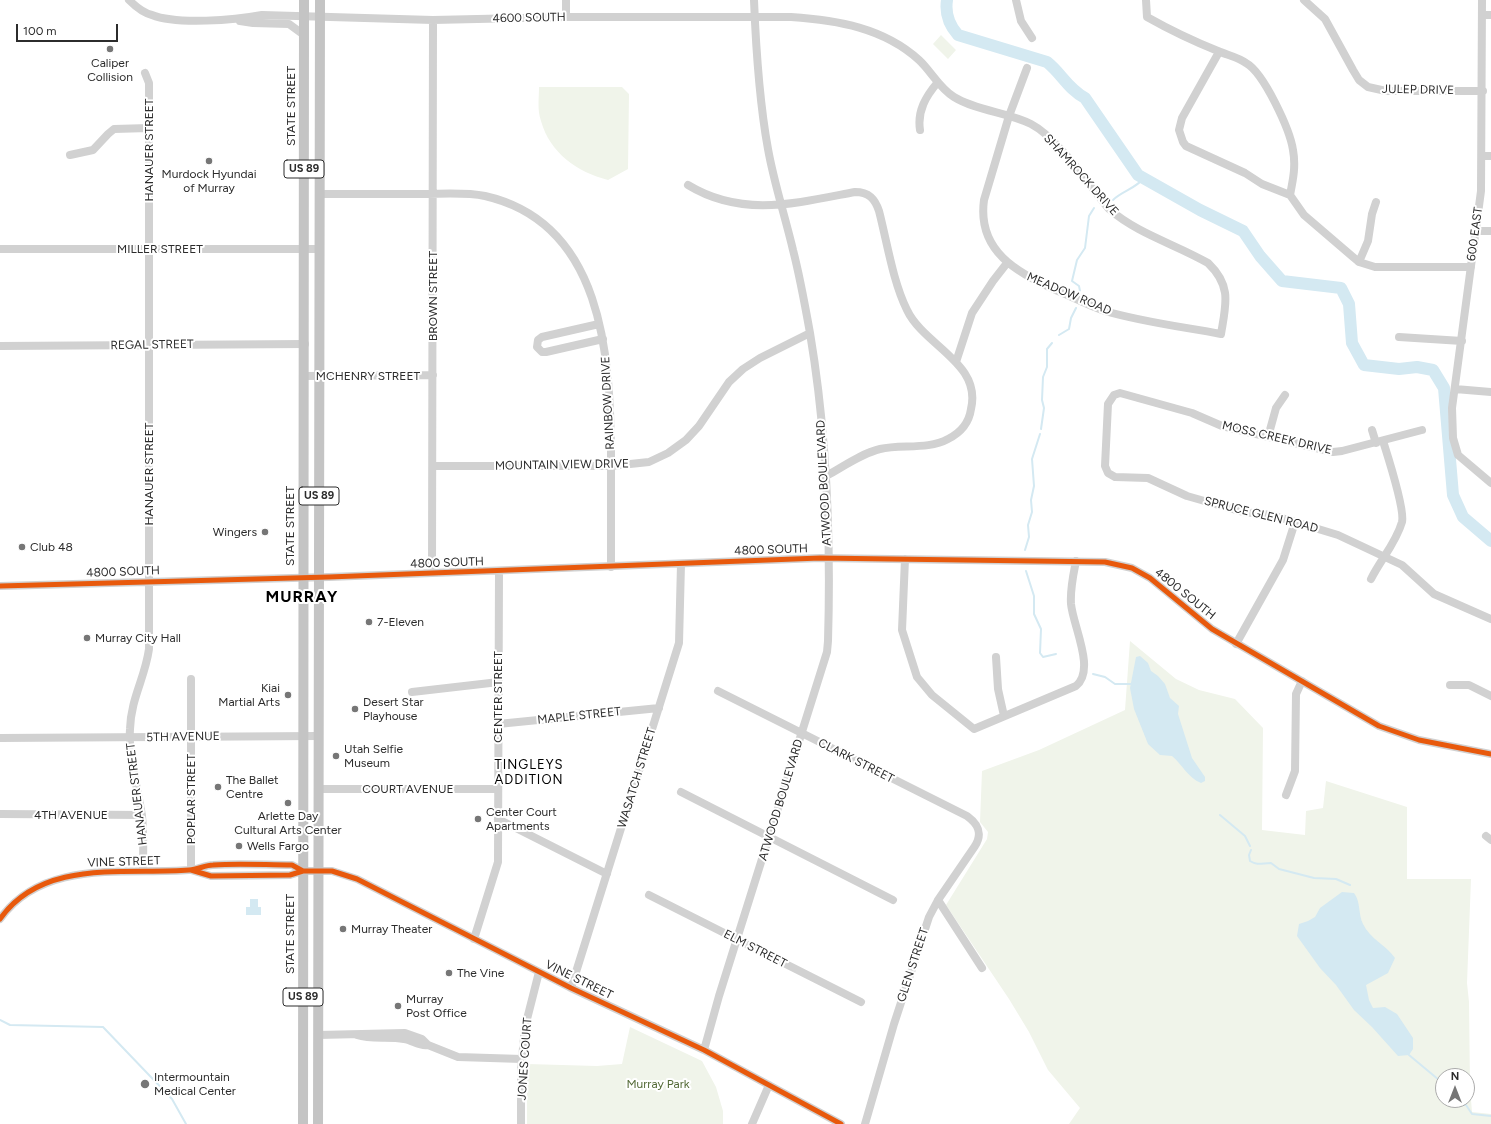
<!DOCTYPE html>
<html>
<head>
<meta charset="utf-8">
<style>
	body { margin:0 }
	#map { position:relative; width:1491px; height:1124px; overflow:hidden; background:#fff; font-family:Figtree,sans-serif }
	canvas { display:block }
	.north { position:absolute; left:1435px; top:1068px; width:40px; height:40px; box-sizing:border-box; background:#fff; border:1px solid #ababab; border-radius:50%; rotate:0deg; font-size:11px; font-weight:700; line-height:16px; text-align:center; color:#2c2c2c }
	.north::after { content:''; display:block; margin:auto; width:14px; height:18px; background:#767676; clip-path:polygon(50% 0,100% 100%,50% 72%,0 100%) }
	.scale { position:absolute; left:16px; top:24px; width:102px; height:18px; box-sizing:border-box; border:2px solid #2c2c2c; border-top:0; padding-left:5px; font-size:12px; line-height:14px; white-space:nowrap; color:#2c2c2c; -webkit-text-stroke:3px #fff; paint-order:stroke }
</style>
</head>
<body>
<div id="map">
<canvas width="1491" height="1124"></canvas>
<div class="north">N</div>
<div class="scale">100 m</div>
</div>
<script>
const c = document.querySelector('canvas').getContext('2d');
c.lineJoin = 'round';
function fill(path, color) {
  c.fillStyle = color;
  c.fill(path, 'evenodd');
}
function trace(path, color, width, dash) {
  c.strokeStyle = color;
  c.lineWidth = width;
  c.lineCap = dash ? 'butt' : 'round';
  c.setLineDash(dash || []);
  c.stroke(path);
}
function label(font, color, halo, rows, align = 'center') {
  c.font = font + ' Figtree,sans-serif';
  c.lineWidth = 4;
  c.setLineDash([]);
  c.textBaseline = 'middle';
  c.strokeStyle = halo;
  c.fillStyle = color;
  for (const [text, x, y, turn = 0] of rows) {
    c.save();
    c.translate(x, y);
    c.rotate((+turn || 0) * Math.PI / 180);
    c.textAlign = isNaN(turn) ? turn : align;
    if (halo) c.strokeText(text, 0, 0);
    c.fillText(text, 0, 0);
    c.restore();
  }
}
const green = new Path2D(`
	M941,35l15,15 -8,9 -15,-15z
	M539,87h83l7,7 -1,75 -20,11c-31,-8 -58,-27 -67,-59 -4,-11 -2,-23 -2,-34z
	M1130,641l46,38 23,11 36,9 28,29 -1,102 43,5 1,-24 17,-3 3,-27 81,26v72h64l-4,104 2,19 1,85 2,25 19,2v10h-422l11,-16 -32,-38 -19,-38 -20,-33 -63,-94 41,-66 1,-7 -8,-10 2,-51 57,-21 86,-40zM1443,1076h24v24h-24z
	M630,1027l72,34 14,26 7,24v13h-196v-60l70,2 25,-2z`);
const water = new Path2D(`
	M1140,656l8,7 3,8 7,5 7,8 5,14 9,8 -1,8 14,44 13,19v4l-4,2c-13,-5 -19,-19 -29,-27l-12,-1 -12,-11 -14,-35 -4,-21 6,-31z
	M1342,892l12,1c7,9 4,21 9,31 7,15 23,21 32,34l-7,15 -22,12 3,15 4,8 12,-1 12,7 16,24v11l-4,6 -11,1 -26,-29 -18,-17 -18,-25 -16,-17 -23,-32 2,-12 9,-3 7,-4 5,-9z
	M250,899h8v8h3v8h-15v-8h4z`);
const stream = new Path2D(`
	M1113,200c9,-9 22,-11 31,-22
	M1080,291l-1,-5 -7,-5 5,-21 8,-12 4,-32 5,-8
	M1059,335l10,-6 2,-11 5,-10
	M1041,429l3,-21 -2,-8 1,-23 4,-10v-18l5,-6
	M1025,550l4,-13 -1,-12 4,-13 -1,-12 3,-14 -2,-27 8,-25
	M1026,571l8,25v18l7,15 -1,24 3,4 13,-3
	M1093,674l12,3 10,7h16
	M1220,815l25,21 5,10
	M1251,850l-2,5 1,6c8,5 12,2 21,2l8,6 35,9 22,1 14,6
	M0,1020l10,5 93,2 69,72 14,25
	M1409,1055l30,25 3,13
	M1445,1100l8,4 13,1 6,9 19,2`);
const river = new Path2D(`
	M947,0c-2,13 2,25 11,35l89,27c15,12 20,26 38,36l53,77 62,35 43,21 17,25 22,25 59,7 8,16 3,39 12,22 35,4 18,-2 16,3 11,18 9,107 10,22 28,24`);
const minor = new Path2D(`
	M129,0c6,6 14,13 23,15 25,10 83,5 110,0l171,5 133,-3h225c46,3 93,11 128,43 12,11 20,28 35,37 23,14 53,15 77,27 27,14 58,61 78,85 29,25 66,35 99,54 24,23 18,41 13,71 -37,-7 -79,-12 -116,-23 -16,-5 -32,-14 -47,-20 -41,-18 -81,-40 -74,-91l25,-84 18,-48
	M566,0v17
	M1016,0l5,21 11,17
	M1146,0l1,17c23,13 46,24 71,34 9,4 20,6 28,12 18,10 44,67 47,87 3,16 0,30 -3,45l14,20 49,42 6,5 16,5h96
	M1304,0l21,19 28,51 6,10 9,7 18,4h97
	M1482,0l-1,191 -29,217 1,30 5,17 33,28
	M1482,15h9
	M240,21l13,2 36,1 15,11
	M1219,52l-37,66 -3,12 4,12 3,4 59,27 17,11 28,11
	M920,130c-3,-19 6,-34 18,-48
	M70,155l23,-5 15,-16 6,-5 35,-1
	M1482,156h9
	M688,185c54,33 109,18 167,7 14,0 20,7 24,19 8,31 14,71 28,99 17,36 75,53 64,99 -2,14 -11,24 -23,30 -20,11 -47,5 -68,10 -20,5 -37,18 -54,27
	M319,194c35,0 69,0 103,0 21,0 43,-2 63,2 118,27 125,159 126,256 0,39 0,77 0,115
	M1475,231h16
	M0,249h319
	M1359,262l9,-21 4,-27 4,-12
	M599,324l-57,13 -4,3 -1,7 5,5h4l57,-13
	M1399,337l63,4
	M0,346l305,-2
	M956,362l16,-49 21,-32 14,-18
	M304,376l129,-1
	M1455,389l36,3
	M1372,430l4,13
	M1422,430l-80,21 -9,1 -111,-26 -30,-13 -72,-20 -6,2 -6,9 -3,62 3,7 7,4 33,1 39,18 56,16 29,3 66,20 64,30 32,29 57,25
	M1268,437l8,-29 9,-13
	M433,466h178l38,-4 19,-9 18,-13 13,-14 30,-44 14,-13 17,-11 50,-25
	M905,559l-3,71 15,47 15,18 42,34 102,-43c20,-16 -3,-60 -5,-82 -1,-15 2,-28 5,-43
	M432,573l1,-553
	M1371,579c10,-20 25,-36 31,-57 3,-13 -14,-65 -19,-81
	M0,586l329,-9 491,-19 285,4 27,6 18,10 62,51 167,97 40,14 72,14
	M1236,644l47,-84 12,-38
	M996,657l2,32 6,27
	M191,679v191
	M1450,685h19l22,11
	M718,691l249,125c11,8 16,17 8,30l-37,54 -9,17 -35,107 -29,100
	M412,692l87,-10
	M498,724l161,-16
	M0,738l318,-2
	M318,789h180
	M681,792l212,108
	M1286,795l9,-24 1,-77 6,-13
	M0,814l142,1
	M498,819l109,55
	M1486,836l5,4
	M191,870l20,6 79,-1 13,-4h29l25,8 214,109 133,62 137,74
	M143,871c0,-18 1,-37 -1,-55 -4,-29 -14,-57 -12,-87 1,-31 15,-51 19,-80v-566l-4,-10
	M649,895l212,107
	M938,900l44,68
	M0,919c43,-61 126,-44 189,-49 8,0 16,-5 24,-5 26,-2 53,0 79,0l11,6
	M474,939l24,-77 1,-291
	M571,988l108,-345 2,-79
	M318,1035l87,-2 17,6 6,6
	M357,1035c15,5 31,1 47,4 8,1 16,8 24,6l30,12 64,2
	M704,1050l15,-54 108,-344 1,-11c3,-102 -1,-207 -18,-308 -5,-28 -10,-56 -17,-83 -8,-34 -19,-67 -25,-101 -9,-49 -12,-99 -14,-149
	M521,1124v-55l4,-42 14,-55
	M752,1124l17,-39`);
const major = new Path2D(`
	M303,1124l1,-1124
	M318,1124l2,-1124`);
const cycleway = new Path2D(`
	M0,586l329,-9 491,-19 285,4 27,6 18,10 62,51 167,97 40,14 72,14
	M191,870l20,6 79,-1 13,-4h29l25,8 214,109 133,62 137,74
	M0,919c43,-61 126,-44 189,-49 8,0 16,-5 24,-5 26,-2 53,0 79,0l11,6`);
const markers = [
	[110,49,4,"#767676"],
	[209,161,4,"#767676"],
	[265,532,4,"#767676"],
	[22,547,4,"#767676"],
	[369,622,4,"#767676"],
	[87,638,4,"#767676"],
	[288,695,4,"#767676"],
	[355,709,4,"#767676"],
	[336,756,4,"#767676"],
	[218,787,4,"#767676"],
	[288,803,4,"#767676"],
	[478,819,4,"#767676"],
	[239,846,4,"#767676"],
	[343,929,4,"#767676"],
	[449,973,4,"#767676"],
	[398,1006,4,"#767676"],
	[145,1084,5,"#767676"]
];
const shields = [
	[304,169,40],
	[319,496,40],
	[303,997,40]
];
const shieldNames = [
	["US 89",304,169],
	["US 89",319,496],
	["US 89",303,997]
];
const streetNames = [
	["4600 SOUTH",529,18,-1],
	["JULEP DRIVE",1418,90,1],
	["STATE STREET",291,106,-90],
	["HANAUER STREET",149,150,-90],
	["SHAMROCK DRIVE",1081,175,48],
	["600 EAST",1475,234,-82],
	["MILLER STREET",160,249],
	["MEADOW ROAD",1069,294,23],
	["BROWN STREET",433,296,-90],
	["REGAL STREET",152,345,-1],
	["MCHENRY STREET",368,376],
	["RAINBOW DRIVE",608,403,-93],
	["MOSS CREEK DRIVE",1277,438,13],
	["MOUNTAIN VIEW DRIVE",562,465,-1],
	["HANAUER STREET",149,474,-90],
	["ATWOOD BOULEVARD",824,483,-93],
	["SPRUCE GLEN ROAD",1261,515,14],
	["STATE STREET",290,526,-90],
	["4800 SOUTH",771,550,-2],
	["4800 SOUTH",447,563,-2],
	["4800 SOUTH",123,572,-2],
	["4800 SOUTH",1185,594,39],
	["CENTER STREET",498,697,-90],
	["MAPLE STREET",579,716,-6],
	["5TH AVENUE",183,737,-1],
	["CLARK STREET",856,761,27],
	["WASATCH STREET",637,778,-73],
	["COURT AVENUE",408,789],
	["HANAUER STREET",137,794,-97],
	["POPLAR STREET",191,799,-90],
	["ATWOOD BOULEVARD",781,800,-73],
	["4TH AVENUE",71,815],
	["VINE STREET",124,862,-2],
	["STATE STREET",290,934,-90],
	["ELM STREET",755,949,27],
	["GLEN STREET",913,965,-72],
	["VINE STREET",579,980,26],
	["JONES COURT",525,1059,-86]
];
const poiNames = [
	["Caliper",110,63,"center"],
	["Collision",110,77,"center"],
	["Murdock Hyundai",209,174,"center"],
	["of Murray",209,188,"center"],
	["Wingers",257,532,"right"],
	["Club 48",30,547],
	["7-Eleven",377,622],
	["Murray City Hall",95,638],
	["Kiai",280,688,"right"],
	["Martial Arts",280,702,"right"],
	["Desert Star",363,702],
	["Playhouse",363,716],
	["Utah Selfie",344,749],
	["Museum",344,763],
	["The Ballet",226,780],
	["Centre",226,794],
	["Center Court",486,812],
	["Apartments",486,826],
	["Arlette Day",288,816,"center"],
	["Cultural Arts Center",288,830,"center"],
	["Wells Fargo",247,846],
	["Murray Theater",351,929],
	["The Vine",457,973],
	["Murray",406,999],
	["Post Office",406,1013],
	["Intermountain",154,1077],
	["Medical Center",154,1091]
];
const parkNames = [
	["Murray Park",658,1084]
];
const neighbourhoodNames = [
	["TINGLEYS",529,765],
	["ADDITION",529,780]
];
const districtNames = [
	["MURRAY",302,597]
];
fill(green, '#f0f4ea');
fill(water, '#d4e9f2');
trace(stream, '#d4e9f2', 2);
trace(river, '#d4e9f2', 12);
trace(minor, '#d1d1d1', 8);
trace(major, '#c4c4c4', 10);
trace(cycleway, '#e8590c', 5);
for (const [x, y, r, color] of markers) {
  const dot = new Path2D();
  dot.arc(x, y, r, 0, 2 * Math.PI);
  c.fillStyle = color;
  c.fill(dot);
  trace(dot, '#fff', 1.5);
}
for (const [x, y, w] of shields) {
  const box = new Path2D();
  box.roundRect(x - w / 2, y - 9, w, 18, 3);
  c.fillStyle = '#fff';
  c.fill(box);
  trace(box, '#2c2c2c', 1);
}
label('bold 11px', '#2c2c2c', null, shieldNames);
label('12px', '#2c2c2c', '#fff', streetNames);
label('12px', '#2c2c2c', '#fff', poiNames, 'left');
label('12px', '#546a37', '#fff', parkNames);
c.letterSpacing = '1px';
label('13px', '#000', '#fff', neighbourhoodNames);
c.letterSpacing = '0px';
c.letterSpacing = '1px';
label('bold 16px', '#000', '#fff', districtNames);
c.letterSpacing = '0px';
</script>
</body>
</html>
